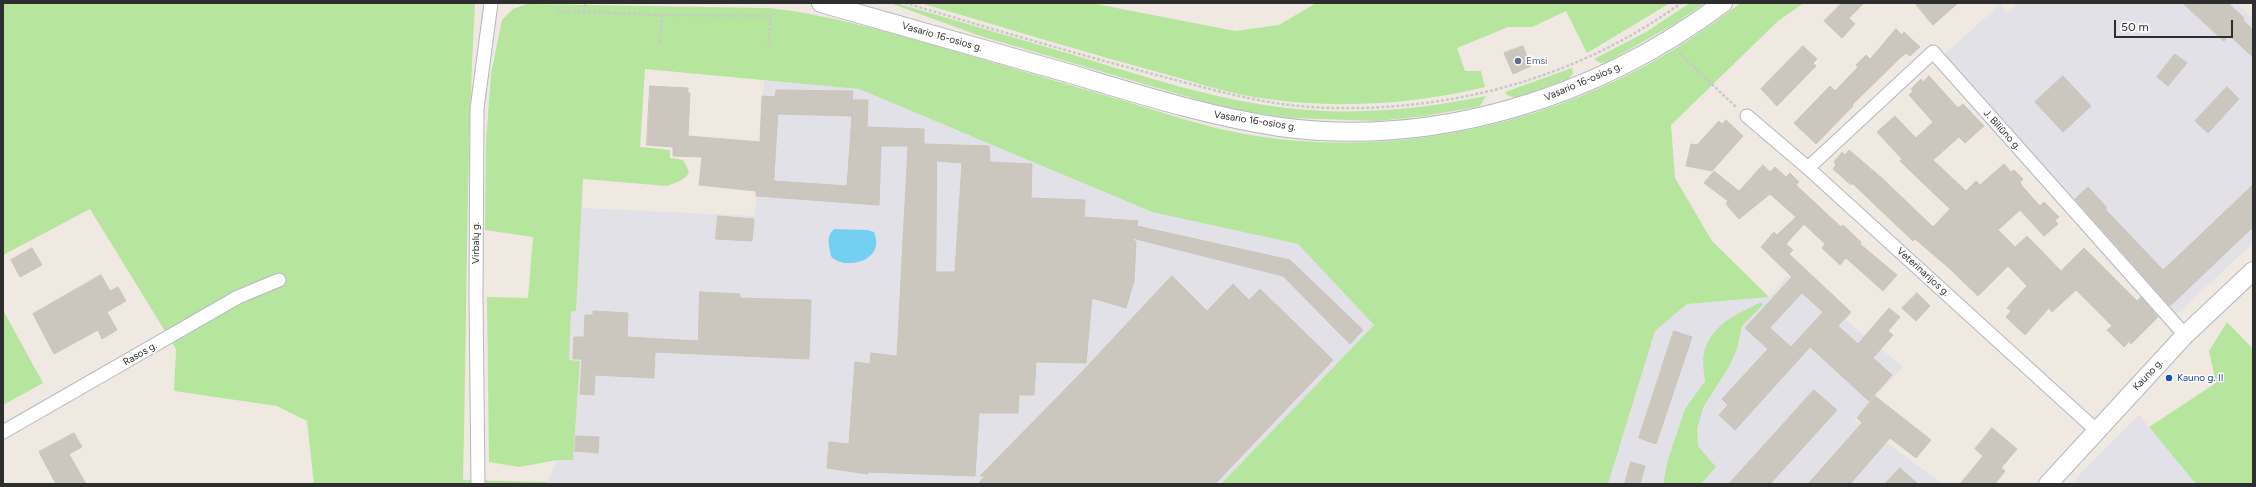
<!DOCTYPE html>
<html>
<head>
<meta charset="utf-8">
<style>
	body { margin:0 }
	#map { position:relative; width:2256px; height:487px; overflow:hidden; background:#efe9e1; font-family:Figtree,sans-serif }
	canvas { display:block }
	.frame { position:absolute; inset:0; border:4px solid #2e2e2e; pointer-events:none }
	.scale { position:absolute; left:2114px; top:20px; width:119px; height:18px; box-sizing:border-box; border:2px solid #2e2e2e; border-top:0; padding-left:5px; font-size:12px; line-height:14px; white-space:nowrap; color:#2e2e2e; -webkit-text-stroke:3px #fff; paint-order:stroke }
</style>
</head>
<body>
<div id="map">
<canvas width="2256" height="487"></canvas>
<div class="frame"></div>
<div class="scale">50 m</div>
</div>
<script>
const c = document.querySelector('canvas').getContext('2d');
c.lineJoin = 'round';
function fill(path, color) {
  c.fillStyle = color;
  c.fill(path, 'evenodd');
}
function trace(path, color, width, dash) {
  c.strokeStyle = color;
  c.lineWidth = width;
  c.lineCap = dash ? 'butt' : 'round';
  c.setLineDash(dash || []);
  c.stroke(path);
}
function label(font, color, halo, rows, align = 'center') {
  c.font = font + ' Figtree,sans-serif';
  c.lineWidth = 3;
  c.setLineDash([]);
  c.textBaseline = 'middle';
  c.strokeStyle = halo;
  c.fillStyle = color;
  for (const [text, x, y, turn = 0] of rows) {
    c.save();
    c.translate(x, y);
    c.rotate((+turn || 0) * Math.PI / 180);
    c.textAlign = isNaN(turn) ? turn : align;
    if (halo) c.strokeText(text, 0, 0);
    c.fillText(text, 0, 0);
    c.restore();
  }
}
const industrial = new Path2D(`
	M2018,3h219l16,16v224l-77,72 -233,-259 57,-52 7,9z
	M764,79l95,10 293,123 146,32 76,81 -153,159h-674l10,-24h16l7,-99 -11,-1 2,-48 5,-1 5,-103 174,8z
	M1797,266l54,47 -5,7 57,47 -49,52 89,65h-241l14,-17 -18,-21 -1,-17 7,-23 25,-39 8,-18 5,-23 21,-21 -60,55 2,21 -20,28 -17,50 -5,25h-55l47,-153 32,-27 82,-7z
	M2139,415l57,69h-125l11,-12z`);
const green = new Path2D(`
	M3,3h472c-9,159 -8,318 -12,477l84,2v2h-233l-7,-63 -30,-15 -103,-15 2,-42 -86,-140 -87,46z
	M890,3h6c60,18 121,35 181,53 69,21 138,44 210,52 67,8 134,1 199,-12l-6,10 -4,1 -51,9 -47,5 -87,-3 -42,-6 -40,-9 -229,-67z
	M920,3h171l144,28 44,-6 37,-22h354l-83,50 -21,-42 -34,16h-24l-51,21 8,23h16l4,16c-78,19 -162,23 -242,8 -28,-6 -55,-15 -82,-22 -81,-22 -161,-47 -241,-70z
	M1690,3h15l-29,20 -69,39 -7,1 -6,-4 52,-27z
	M1741,3h63l-26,18 -107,104 4,53 37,63 57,56 -82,7 -32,27 -47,153h-387l153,-159 -76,-81 -146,-32 -293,-123 -214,-20 -5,78 30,3v8l13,2 6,11 -2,5 -7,5 -13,5 -84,-7 -7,132 -5,1 -2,48 11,1 -7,99h-16l-38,7 -30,-5 -2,-165 41,1 5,-61 -48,-7 1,-88 5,-68 11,-54 11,-11 14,-5 242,4c63,7 123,25 185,43 59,17 118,35 177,52 36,11 72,23 108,30 148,28 307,-6 434,-83 24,-15 46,-31 68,-47z
	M1572,68l1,6 -5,5 -53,19 -8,-3 -2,-3z
	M1761,302l2,3 -21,21 -5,23 -8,18 -25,39 -7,23 1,17 18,21 -15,17h-38l5,-25 17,-50 20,-28c-1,-7 -2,-15 -2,-21 3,-34 33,-45 58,-58z
	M3,310l40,73 -40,22z
	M2227,322l26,27v135h-57l-47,-57 67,-44 -7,-32z`);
const water = new Path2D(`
	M834,229l33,1 7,2c13,32 -34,38 -43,24 -1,-3 -1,-7 -2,-10 -1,-7 0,-12 5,-17z`);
const building = new Path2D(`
	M1842,3h22l-15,15 6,6 -13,14 -18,-17z
	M1915,3h43l-25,22z
	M2183,3h45l16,15 -1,2 10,10v27l-24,-22 -5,6z
	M1896,29l6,6 2,-3 16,15 -10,9 -4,-3 -6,5 -48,47 1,1 -37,38 -22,-21 36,-37 5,5 23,-24 -2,-2 10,-10 4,4z
	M1523,46l8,20 -18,8 -9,-21z
	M1803,46l14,13 -4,4 3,3 -39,40 -16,-17z
	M2175,54l12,9 -19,23 -11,-9z
	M1929,76l29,32 5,-4 21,22 -19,17 -6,-6 -26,23 33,31 10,-10 4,4 24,-21 7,8 3,-2 9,9 -3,3 2,4 18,20 4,-4 15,15 -4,3 3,4 -14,12 -24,-26 -22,20 17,17 12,-11 34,35 23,-23 53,53 4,-4 17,20 -27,27 -2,-3 -5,6 -17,-17 5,-4 -36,-36 -24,22 -3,-4 -24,27 -19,-18 5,-6 -4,-3 20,-22 -19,-20 -30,30 -29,-28 -34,-29 -2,2 -61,-58 -1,2 -18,-16 3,-4 -2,-3 8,-10 3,3 4,-5 34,29 50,48 17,-18 -50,-48 2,-2 -25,-27 18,-16 21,22 17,-16 -24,-27 4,-4 -2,-2 10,-10 2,3z
	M2063,76l28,30 -28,26 -28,-30z
	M650,86l38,2v5h2l-2,43 72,6 2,-46 13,1 1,-7 77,1 -1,9h16l-1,27 57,2v15l65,2 1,16 42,2 -1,34 54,2 -1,17 54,4 -1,5 153,34 73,70 -13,14 -67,-68 -151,-38 4,4 -2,39 -8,27 -34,-10 -6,65 -50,-1 -2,33h-15l-1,18h-39l-4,63 -107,-4v2l-41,-6 2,-26 20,2 6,-82 15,2 1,-11 26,3 11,-210h-27l-2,59 -123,-9v-5l-57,-6 3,-28 -29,-1v-9l-26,-2zM778,114l74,2 -5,70 -73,-5zM937,161l25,2 -7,109h-19z
	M2227,87l12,12 -31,34 -13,-12z
	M1726,120l17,16 -31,35 -26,-5 5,-22 6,1 22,-24 3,3z
	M1763,165l7,7 5,-5 11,10 4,-4 9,9 -3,3 45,42 2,-2 18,17 -1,2 37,31 -14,16 -37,-33 -6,7 -18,-17 3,-4 -21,-20 -18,20 7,6 -4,4 62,58 -13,14 20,18 31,-36 11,9 -12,14 5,4 -20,23 19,17 -23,26 -59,-54 -75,83 -16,-15 9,-10 -6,-6 46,-50 -23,-21 47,-51 -31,-30 13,-15 3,3 19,-18 -26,-23 -31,25 -13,-15 2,-3 -24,-18 10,-12 25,20zM1802,293l21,19 -32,35 -21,-19z
	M2253,185v42l-83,79 -95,-107 13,-12 19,21 -2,1 58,61z
	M718,216l36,3 -2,22 -36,-2z
	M32,248l10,17 -22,12 -9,-17z
	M101,275l9,16 8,-4 8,14 -19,11 10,18 -15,9 -4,-9 -44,24 -21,-40z
	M1172,276l35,35 26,-27 16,16 11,-11 73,71 -118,124h-237l7,-8h-5l100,-102z
	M700,292l40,2v4l71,2 -2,59 -154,-7 -1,26 -59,-3 -1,20 -14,-1 2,-35h-9l1,-22h10l1,-22h8v-4l35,2 -1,24 71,4z
	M1917,293l13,13 -14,15 -14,-13z
	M1674,331l18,6 -36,107 -17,-6z
	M1814,390l23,20 -67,74h-41z
	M1875,396l56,44 -15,18 -26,-20 -40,46h-42l54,-61 -5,-5z
	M1992,428l25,21 -16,19 4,3 -10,13h-35l23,-28 -8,-7z
	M74,433l8,14 -13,7 17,30h-30l-17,-32z
	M576,436l23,1 -1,16 -23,-2z
	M1631,462l14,4 -5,18h-15z
	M1900,468l18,16h-33z`);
const path = new Path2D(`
	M905,3c88,26 177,53 267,76 45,12 92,25 139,28 130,8 265,-27 370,-104
	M558,11l104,4 109,1 -3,29
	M584,12l1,-9
	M660,42l2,-27
	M1679,53l57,54`);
const street = new Path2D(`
	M1747,116l61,52 288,262
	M1808,168l125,-116 252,283
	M3,432l235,-135 41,-17
	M478,484l-2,-189 1,-186 14,-106`);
const secondary = new Path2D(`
	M821,3c81,23 162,46 243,69 71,21 142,44 216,55 157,21 318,-30 443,-124
	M2048,484l137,-149 68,-64`);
const markers = [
	[1518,61,4,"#5c6f8a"],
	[2169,378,4,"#1a4fb4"]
];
const streetNames = [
	["Vasario 16-osios g.",942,37,16],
	["Vasario 16-osios g.",1583,82,-23],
	["Vasario 16-osios g.",1255,121,9],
	["J. Biliūno g.",2002,130,48],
	["Virbalų g.",476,243,-90],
	["Veterinarijos g.",1923,272,42],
	["Rasos g.",140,354,-30],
	["Kauno g.",2148,375,-47]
];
const serviceNames = [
	["Emsi",1526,61]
];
const transitNames = [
	["Kauno g. II",2177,378]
];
fill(industrial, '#e3e1e8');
fill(green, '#b6e59e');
fill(water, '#75cff0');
fill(building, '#cbc7bf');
trace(building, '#cbc5ba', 1);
trace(street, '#b4b7c1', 15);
trace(secondary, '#b4b7c1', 20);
trace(path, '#c9c9c9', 2.5, [3, 2]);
trace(street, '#fff', 13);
trace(secondary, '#fff', 18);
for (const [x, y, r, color] of markers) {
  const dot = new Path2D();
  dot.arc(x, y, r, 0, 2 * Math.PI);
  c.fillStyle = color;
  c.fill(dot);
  trace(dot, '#fff', 1.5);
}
label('10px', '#2e2e2e', '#fff', streetNames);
label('10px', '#4e5e75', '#fff', serviceNames, 'left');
label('10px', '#164399', '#fff', transitNames, 'left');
</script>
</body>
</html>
